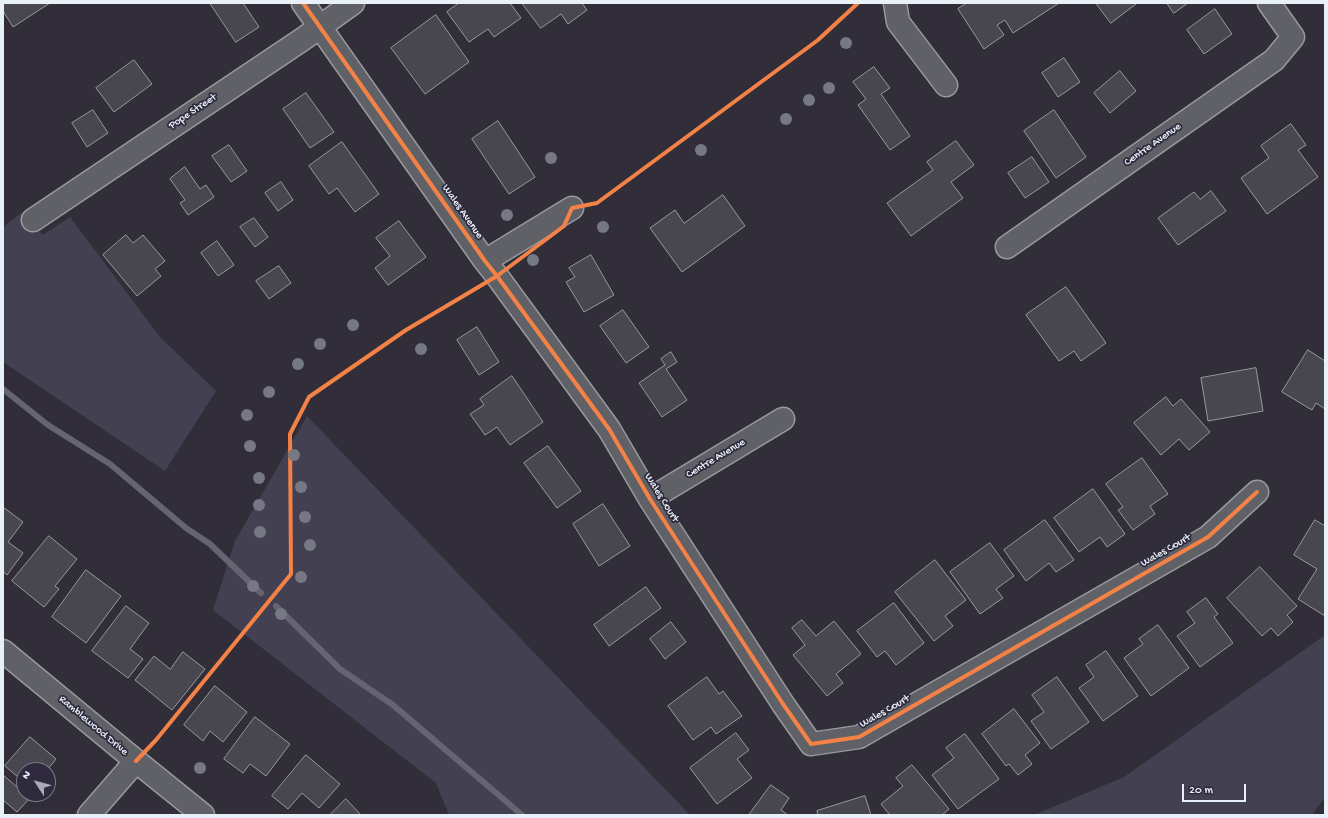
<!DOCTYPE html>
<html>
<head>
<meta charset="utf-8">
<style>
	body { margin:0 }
	#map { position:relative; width:1328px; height:818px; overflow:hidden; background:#312e39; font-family:"Gochi Hand",sans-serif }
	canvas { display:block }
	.frame { position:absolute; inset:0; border:4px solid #e8f1f8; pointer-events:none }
	.north { position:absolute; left:16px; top:762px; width:40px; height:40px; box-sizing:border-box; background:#2f2a3d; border:1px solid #797a88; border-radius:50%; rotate:306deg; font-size:11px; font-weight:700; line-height:16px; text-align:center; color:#e8f1f8 }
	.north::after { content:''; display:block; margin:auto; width:14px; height:18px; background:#a8adb5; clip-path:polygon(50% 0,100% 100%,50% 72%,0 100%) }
	.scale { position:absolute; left:1182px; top:784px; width:64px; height:18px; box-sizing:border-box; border:2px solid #e8f1f8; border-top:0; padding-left:5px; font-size:12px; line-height:14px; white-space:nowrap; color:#e8f1f8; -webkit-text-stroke:3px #2f2a3d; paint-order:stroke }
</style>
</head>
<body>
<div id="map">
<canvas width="1328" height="818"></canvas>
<div class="frame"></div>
<div class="north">N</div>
<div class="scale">20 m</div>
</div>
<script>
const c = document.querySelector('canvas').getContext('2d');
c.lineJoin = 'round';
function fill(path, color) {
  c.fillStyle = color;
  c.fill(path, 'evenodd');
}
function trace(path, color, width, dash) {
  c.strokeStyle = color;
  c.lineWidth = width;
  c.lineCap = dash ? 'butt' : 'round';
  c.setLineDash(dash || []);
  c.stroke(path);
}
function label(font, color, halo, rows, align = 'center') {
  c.font = font + ' "Gochi Hand",sans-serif';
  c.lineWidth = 3.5;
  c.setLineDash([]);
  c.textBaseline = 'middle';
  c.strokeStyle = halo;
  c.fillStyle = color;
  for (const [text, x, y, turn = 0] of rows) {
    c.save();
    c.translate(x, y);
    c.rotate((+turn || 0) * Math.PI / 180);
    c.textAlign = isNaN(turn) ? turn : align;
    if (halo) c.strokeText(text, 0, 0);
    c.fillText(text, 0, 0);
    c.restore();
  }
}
const green = new Path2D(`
	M21,213l22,22 27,-18 90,120 56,54 -51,80 -162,-109v-135z
	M307,416l383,399h-241l-13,-32 -223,-173 22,-69z
	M1325,635v162l-13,18h-278l90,-38z`);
const stream = new Path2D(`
	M3,389l45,36 62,39 76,64 24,16 51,49
	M276,606l64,63 53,36 129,110`);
const building = new Path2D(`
	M3,3h47l-37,24 -10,-16z
	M210,3h33l16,24 -23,15z
	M459,3h51l11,15 -27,19 -6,-8 -19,13 -22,-30z
	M522,3h60l5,7 -19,14 -7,-10 -20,14z
	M967,3h92l-46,30 -8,-13 -8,5 7,10 -20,14 -26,-40z
	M1096,3h39l1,1 -25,19z
	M1167,3h21l-14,10z
	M1215,9l17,25 -28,20 -17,-24z
	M436,15l33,47 -44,32 -34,-46z
	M1064,58l16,24 -22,15 -16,-24z
	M134,60l18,24 -38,28 -18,-24z
	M874,67l16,21 -9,6 29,42 -20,14 -32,-45 8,-6 -13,-17z
	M1120,71l16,20 -26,22 -16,-20z
	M306,93l28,39 -24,16 -27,-39z
	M93,110l15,23 -21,14 -15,-24z
	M1054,110l32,47 -30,21 -32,-47z
	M498,121l37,56 -26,17 -37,-55z
	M1291,124l15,21 -8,5 20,27 -51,37 -26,-36 28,-20 -8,-12z
	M956,141l18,24 -23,17 12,16 -52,38 -24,-33 46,-33 -6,-8z
	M342,142l37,52 -24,18 -18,-24 -8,6 -20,-28z
	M229,145l18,26 -16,11 -19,-26z
	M1032,157l17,25 -24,16 -17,-25z
	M185,167l15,22 6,-4 8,12 -26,18 -8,-12 5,-3 -15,-21z
	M281,182l12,18 -15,11 -13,-18z
	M1211,191l15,20 -48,34 -20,-27 36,-26 6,7z
	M723,195l22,31 -63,46 -32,-44 25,-18 9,13z
	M254,218l14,19 -13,10 -15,-20z
	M399,221l27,36 -38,28 -13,-17 15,-12 -14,-18z
	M126,235l7,8 10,-8 22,26 -10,8 6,7 -24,20 -34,-41z
	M217,241l17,24 -16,11 -17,-23z
	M591,255l23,40 -30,17 -18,-30 9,-5 -6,-9z
	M279,266l12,17 -22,16 -13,-18z
	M1066,287l40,56 -25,18 -7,-10 -15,10 -33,-46z
	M623,310l26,37 -23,16 -26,-37z
	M477,327l22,35 -20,13 -22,-35z
	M1308,350l17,11v48l-9,-6 -4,7 -30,-18z
	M671,352l6,10 -11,7 21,31 -25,17 -23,-34 26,-18 -4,-6z
	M1256,368l7,43 -55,10 -7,-43z
	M512,376l31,46 -33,23 -13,-18 -12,8 -15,-21 14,-9 -4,-6z
	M1166,397l7,9 8,-7 29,33 -21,18 -10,-11 -18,16 -27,-32z
	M548,446l33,45 -24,17 -33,-45z
	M1142,458l26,36 -18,12 5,8 -22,16 -15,-20 5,-3 -17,-23z
	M1093,489l32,45 -18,13 -7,-10 -21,15 -25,-34z
	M603,504l27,42 -31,20 -26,-42z
	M3,507l20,15 -15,20 15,11 -16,22 -4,-4z
	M1045,520l29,40 -18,12 -7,-9 -23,18 -22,-31z
	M1315,520l10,6v90l-27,-17 19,-30 -23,-14z
	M49,536l28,23 -22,27 4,3 -15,18 -32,-26z
	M990,543l24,33 -18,13 7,9 -23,16 -30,-42z
	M935,560l31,40 -21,16 8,10 -19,15 -39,-49z
	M1260,567l37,39 -10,9 6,7 -15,14 -7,-8 -9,8 -35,-38z
	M86,570l35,26 -35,47 -34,-26z
	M646,587l15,21 -52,38 -15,-21z
	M1206,598l12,16 -4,3 19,26 -33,24 -23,-31 18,-13 -8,-11z
	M894,603l30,40 -28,22 -11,-14 -8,6 -20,-26z
	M126,606l23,17 -19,26 13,10 -15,19 -36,-27z
	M802,620l14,16 18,-15 27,33 -25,20 7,9 -16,13 -34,-41 12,-10 -13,-17z
	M671,622l15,20 -21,17 -15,-20z
	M1158,625l31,43 -38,28 -27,-38 19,-14 -4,-5z
	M1106,651l32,45 -35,25 -24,-33 15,-11 -8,-12z
	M183,652l22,17 -33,41 -37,-30 19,-24 16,13z
	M707,677l12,17 4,-3 19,25 -26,18 -5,-7 -18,13 -25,-34z
	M1057,677l32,45 -38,27 -20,-28 13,-9 -12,-17z
	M215,686l32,26 -24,30 -13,-11 -7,10 -19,-16z
	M1014,709l26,34 -15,12 7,9 -14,11 -9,-11 -3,2 -24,-32z
	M255,717l35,27 -24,32 -16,-12 -7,9 -19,-14z
	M736,733l13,17 -12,9 15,19 -35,26 -27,-36z
	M965,734l34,45 -41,30 -26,-34 22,-17 -8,-10z
	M30,737l26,22 -9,11h-23v12l-19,-16z
	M306,755l34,29 -21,24 -17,-15 -14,16 -16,-13z
	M912,765l37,44 -7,6h-52l-9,-11 22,-18 -7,-8z
	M3,775l27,23 -13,14 -14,-12z
	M771,785l18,13 -8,12 7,5h-39z
	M865,796l6,19h-53l-1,-4z
	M346,799l15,16h-31z`);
const minor = new Path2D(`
	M303,3l182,258 12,15 112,153 41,70 133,205 28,40 48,-7 349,-200 49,-45
	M895,3l3,19 48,63
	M33,220l270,-181 50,-36
	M1007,247l267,-187 19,-23 -24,-34
	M485,261l87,-53
	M650,499l133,-80
	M3,651l133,110 67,54
	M89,815l47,-54`);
const cycleway = new Path2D(`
	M303,3l182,258 12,15 112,153 41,70 133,205 28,40 48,-7 349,-200 49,-45
	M136,761l20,-21 135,-166 -1,-140 19,-37 97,-67 91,-54 67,-50 8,-18 25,-5 221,-163 40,-37`);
const trees = [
	[846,43],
	[829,88],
	[809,100],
	[786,119],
	[701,150],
	[551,158],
	[507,215],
	[603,227],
	[533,260],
	[353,325],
	[320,344],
	[421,349],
	[298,364],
	[269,392],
	[247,415],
	[250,446],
	[294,455],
	[259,478],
	[301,487],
	[259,505],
	[305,517],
	[260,532],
	[310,545],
	[301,577],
	[253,586],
	[281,614],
	[200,768]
];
const streetNames = [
	["Pope Street",193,112,-34],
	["Centre Avenue",1153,145,-35],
	["Wales Avenue",462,212,55],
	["Centre Avenue",716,459,-31],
	["Wales Court",661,498,58],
	["Wales Court",1166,551,-30],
	["Wales Court",885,712,-30],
	["Ramblewood Drive",93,726,40]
];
fill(green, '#434151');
trace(stream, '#646472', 6);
fill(building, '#48464e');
trace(building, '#98999f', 1);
trace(minor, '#98999f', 25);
trace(minor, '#606067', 22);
trace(cycleway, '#f48246', 4);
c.fillStyle = '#767883';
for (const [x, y] of trees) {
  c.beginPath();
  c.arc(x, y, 6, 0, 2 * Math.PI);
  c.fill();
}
label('11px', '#e8f1f8', '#2f2a3d', streetNames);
</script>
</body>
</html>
